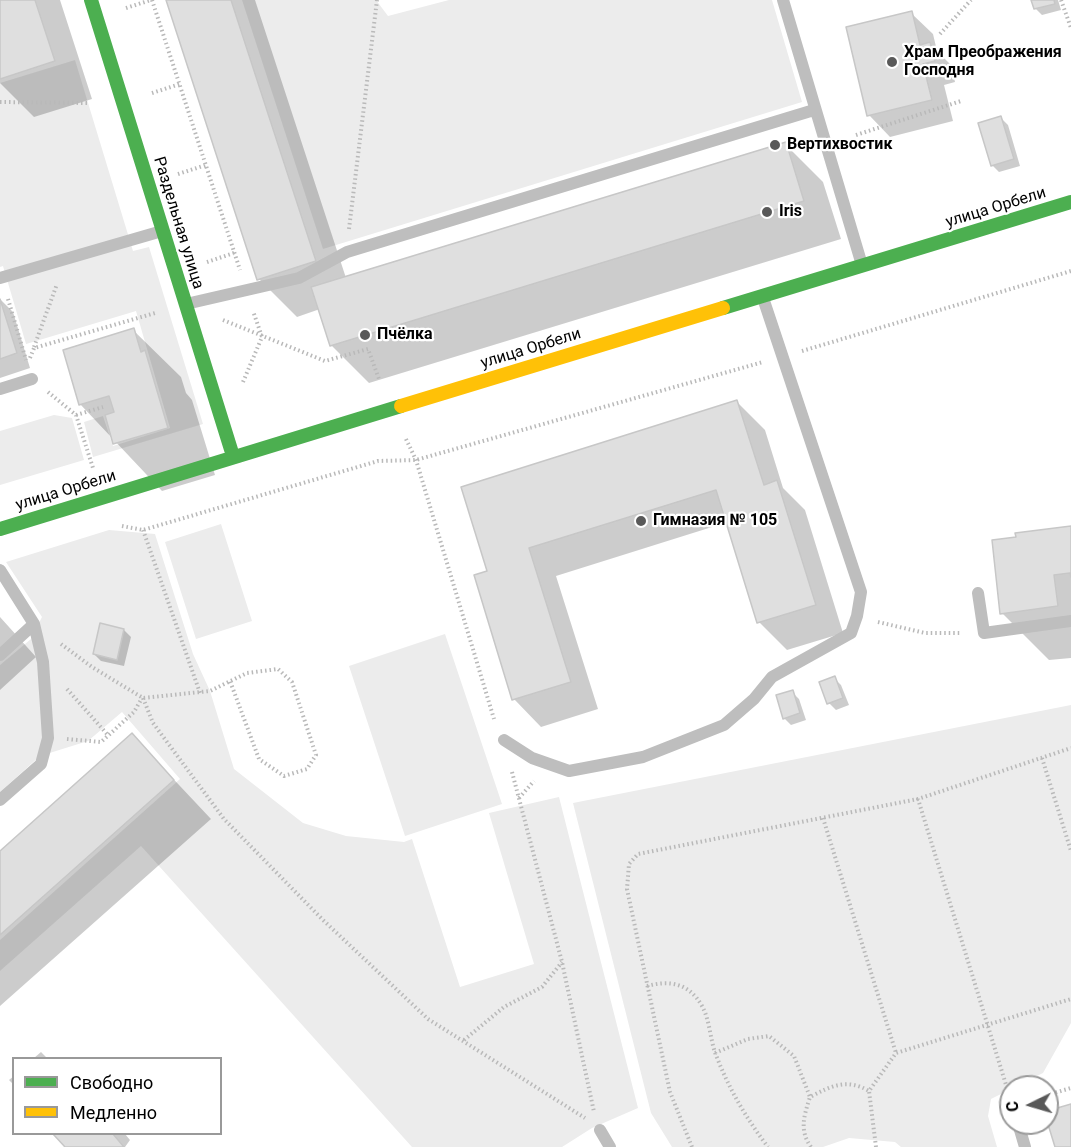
<!DOCTYPE html>
<html>
<head>
<meta charset="utf-8">
<style>
	body { margin:0 }
	#map { position:relative; width:1071px; height:1147px; overflow:hidden; background:#fff; font-family:Roboto,sans-serif }
	canvas { display:block }
	.legend { position:absolute; left:12px; top:1057px; width:210px; height:78px; box-sizing:border-box; background:#fff; border:2px solid #999; margin:0; padding:8px 10px; list-style:none; font-size:18px; color:#000 }
	.legend li { display:flex; align-items:center; gap:12px; height:30px }
	.legend b { width:30px; border:2px solid #999 }
	.north { position:absolute; left:999px; top:1075px; width:60px; height:60px; box-sizing:border-box; background:#fff; border:2px solid #999; border-radius:50%; rotate:265deg; font-size:16px; font-weight:700; line-height:24px; text-align:center; color:#000 }
	.north::after { content:''; display:block; margin:auto; width:21px; height:27px; background:#595959; clip-path:polygon(50% 0,100% 100%,50% 72%,0 100%) }
</style>
</head>
<body>
<div id="map">
<canvas width="1071" height="1147"></canvas>
<ul class="legend">
<li><b style="height:8px;background:#4caf50"></b>Свободно</li>
<li><b style="height:8px;background:#ffc107"></b>Медленно</li>
</ul>
<div class="north">С</div>
</div>
<script>
const c = document.querySelector('canvas').getContext('2d');
c.lineJoin = 'round';
function fill(path, color) {
  c.fillStyle = color;
  c.fill(path, 'evenodd');
}
function trace(path, color, width, dash) {
  c.strokeStyle = color;
  c.lineWidth = width;
  c.lineCap = dash ? 'butt' : 'round';
  c.setLineDash(dash || []);
  c.stroke(path);
}
function label(font, color, halo, rows, align = 'center') {
  c.font = font + ' Roboto,sans-serif';
  c.lineWidth = 4.5;
  c.setLineDash([]);
  c.textBaseline = 'middle';
  c.strokeStyle = halo;
  c.fillStyle = color;
  for (const [text, x, y, turn = 0] of rows) {
    c.save();
    c.translate(x, y);
    c.rotate((+turn || 0) * Math.PI / 180);
    c.textAlign = isNaN(turn) ? turn : align;
    if (halo) c.strokeText(text, 0, 0);
    c.fillText(text, 0, 0);
    c.restore();
  }
}
const green = new Path2D(`
	M242,0h134l12,16 61,-16h323l30,102 -479,147z
	M75,60l58,191 16,-4 54,177 -110,33 -9,-35 19,-6 10,30 57,-18 -34,-117 -110,33 -23,-78 -3,1v-184z
	M54,415l18,3 12,42 -84,25v-54z
	M221,524l31,97 -56,18 -31,-97z
	M109,530l46,4 38,120 17,37 24,78 69,54 43,13 58,6 8,-3 48,148 74,-23 -45,-151 70,-16 79,311 -46,20 -30,19h-150l-271,-301 -141,125v-31l180,-161 -58,-67 -34,29 -48,15 -40,36v-127l31,-26 11,-22 -36,-55z
	M445,634l57,170 -97,32 -56,-170z
	M1071,705v318l-28,50 -52,26 -3,17 9,31h-96l-6,-5 -46,-4 -26,9h-151l-21,-34 -78,-310z`);
const shadow = new Path2D(`
	M0,0h60l32,99 -58,18 -34,-34z
	M168,0h87l91,278 439,-134 38,38 18,57 -472,144 -38,-38 -11,-36 -23,8 -38,-38z
	M1033,0h25l3,10 -19,5 -7,-7z
	M911,13l22,21 4,17 14,14 4,17 -11,3 9,36 -63,16 -21,-22z
	M1001,118l7,7 12,41 -21,6 -7,-7z
	M0,299l13,13 17,56 -30,10z
	M133,330l48,47 5,16 6,7 23,75 -53,16 -82,-87z
	M737,402l28,28 18,58 22,22 38,123 -56,17 -28,-28 -31,-100 -172,54 42,133 -57,18 -27,-28 -25,-127z
	M1071,527v131l-22,2 -47,-47z
	M0,617l36,40 -36,33z
	M124,630l7,7 -7,29 -23,-5 -7,-7z
	M834,678l7,7 8,20 -13,5 -7,-7z
	M792,692l7,7 7,21 -15,5 -7,-7z
	M132,735l79,84 -211,187v-153z
	M41,1052l6,6h-13z
	M14,1076v9l-5,-5z
	M55,1134h70l5,6 -5,7h-58z`);
const building = new Path2D(`
	M0,0h35l20,61 -55,18z
	M166,0h65l85,261 -59,19z
	M1031,0h23l1,4 -21,5z
	M912,11l8,34 10,-3 5,19 -12,3 9,36 -65,16 -21,-89z
	M1001,116l13,43 -23,7 -13,-43z
	M786,142l18,59 -474,145 -19,-59z
	M0,299l17,54 -17,6z
	M134,328l7,24 4,-2 23,78 -55,16 -8,-29 9,-3 -5,-16 -30,9 -16,-55z
	M737,400l27,85 13,-5 39,125 -59,18 -41,-133 -187,58 42,134 -59,18 -38,-125 13,-4 -26,-84z
	M1071,526v51l-1,-4 -16,2 4,31 -58,8 -8,-74 24,-3 -1,-4z
	M100,623l24,6 -7,31 -24,-6z
	M835,676l8,22 -16,6 -8,-22z
	M793,690l7,23 -17,6 -7,-24z
	M132,733l42,47 -174,155v-84z
	M1071,1104v43h-16l-8,-26v-10z
	M53,1134h60l11,13h-59z`);
const path = new Path2D(`
	M152,0l88,270
	M1061,0l10,28
	M126,8l25,-8
	M940,34l31,-34
	M152,93l28,-9
	M0,102l89,1
	M856,135l105,-34
	M178,174l28,-9
	M349,229l28,-229
	M207,262l27,-9
	M8,299l18,61
	M223,320l102,41 43,-12 11,30
	M34,347l23,-63
	M802,351l269,-80
	M30,358l4,-10 121,-35
	M243,382l19,-45 -9,-26
	M48,392l28,23 17,53
	M76,415l27,-8
	M406,439l10,21 78,259
	M122,526l21,4 235,-69 38,-1 347,-98
	M143,530l57,163
	M878,622l47,11h37
	M61,644l31,23 51,31 67,-7 37,-18 31,-4 14,13 24,73 -9,14 -23,7 -25,-17 -29,-78
	M67,689l40,45
	M143,698l10,25 71,96 99,101 105,99 157,99
	M67,739l34,3 33,-30 8,-14
	M1042,758l29,93
	M512,772l50,190 32,150
	M519,798l15,-17
	M823,818l73,235
	M647,986c23,-6 42,-3 55,20 8,14 8,34 14,49 13,34 30,63 52,92
	M464,1040l40,-33 38,-20 20,-25
	M715,1053l33,-14 21,-3 25,20 16,41
	M1047,1095l24,-7
	M1011,1101l-93,-302 153,-51
	M692,1147l-22,-55 -43,-203 2,-25 9,-10 280,-55
	M811,1147c-12,-17 -7,-31 -1,-50 21,-11 37,-19 59,-6
	M876,1147l-7,-56 27,-38 175,-54`);
const lane = new Path2D(`
	M783,0l79,265
	M0,278l162,-47
	M186,304l113,-26 48,-26 467,-142
	M0,389l32,-10
	M0,570l34,54 9,38 5,76 -7,26 -41,36
	M978,593l6,40 87,-12
	M0,655l34,-31
	M504,740l28,18 37,13 74,-14 81,-32 30,-26 18,-22 79,-44 6,-17 4,-24 -98,-294
	M1018,1123l7,24
	M600,1130l10,17`);
const fast = new Path2D(`
	M91,0l142,456
	M723,308l348,-106
	M0,529l401,-123`);
const slow = new Path2D(`
	M401,406l322,-98`);
const markers = [
	[892,62,6,"#595959"],
	[775,145,6,"#595959"],
	[767,212,6,"#595959"],
	[365,335,6,"#595959"],
	[641,521,6,"#595959"]
];
const poiNames = [
	["Храм Преображения",904,53],
	["Господня",904,71],
	["Вертихвостик",787,145],
	["Iris",779,212],
	["Пчёлка",377,335],
	["Гимназия № 105",653,521]
];
const streetNames = [
	["улица Орбели",996,208,-17],
	["Раздельная улица",178,223,73],
	["улица Орбели",531,349,-17],
	["улица Орбели",66,491,-17]
];
fill(green, '#ececec');
fill(shadow, '#0003');
fill(building, '#dfdfdf');
trace(building, '#c7c7c7', 1.5);
trace(path, '#b9b9b9', 4, [1.5, 3]);
trace(lane, '#bebebe', 12);
trace(fast, '#4caf50', 14);
trace(slow, '#ffc107', 14);
for (const [x, y, r, color] of markers) {
  const dot = new Path2D();
  dot.arc(x, y, r, 0, 2 * Math.PI);
  c.fillStyle = color;
  c.fill(dot);
  trace(dot, '#fff', 2);
}
label('bold 16px', '#000', '#fff', poiNames, 'left');
label('16px', '#000', '#fff', streetNames);
</script>
</body>
</html>
